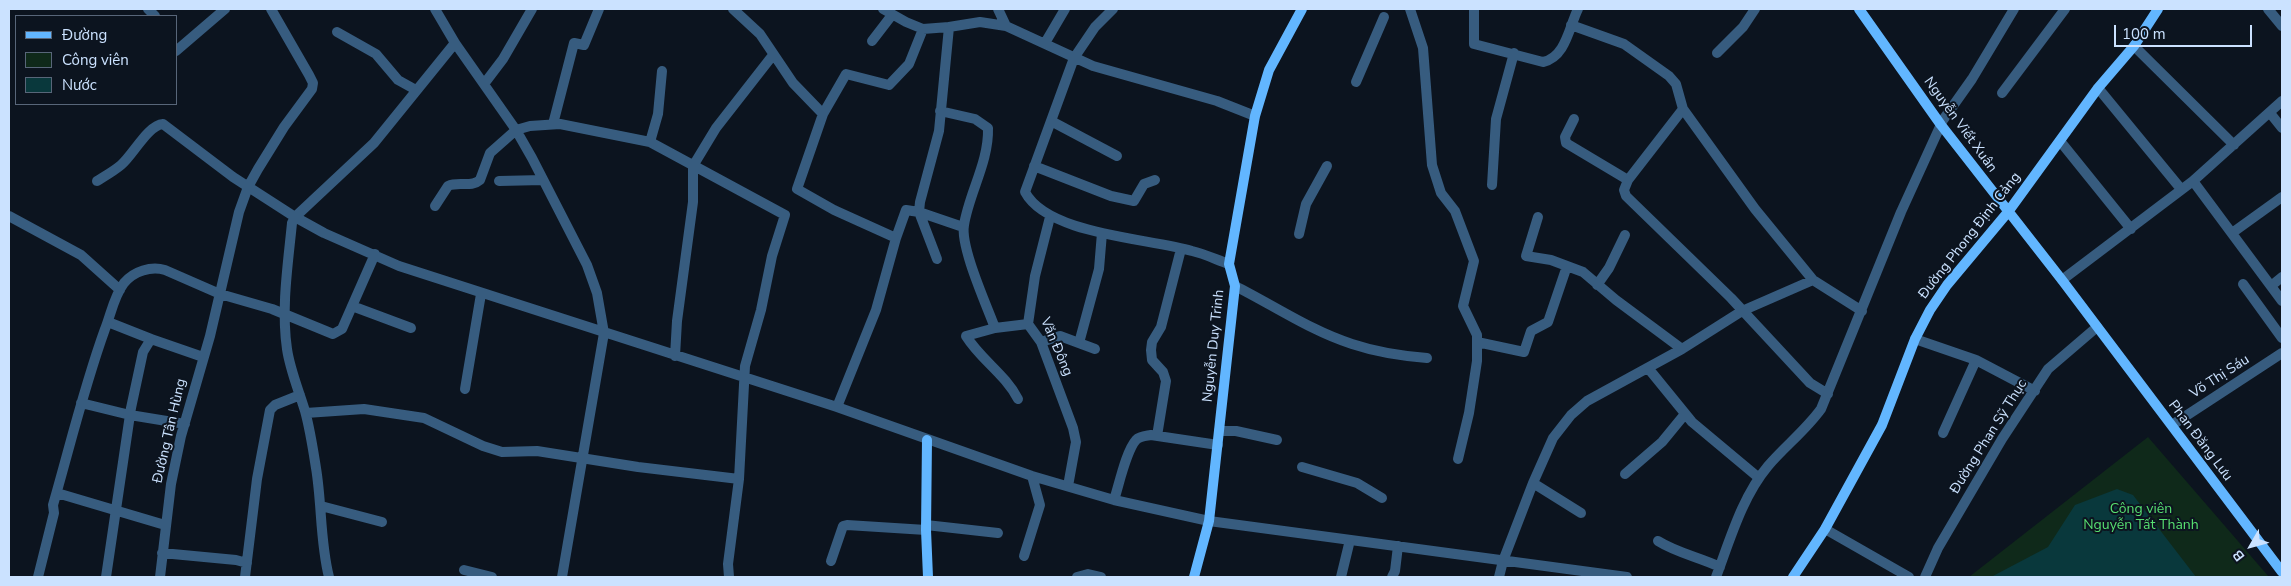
<!DOCTYPE html>
<html>
<head>
<meta charset="utf-8">
<style>
	body { margin:0 }
	#map { position:relative; width:2291px; height:586px; overflow:hidden; background:#0c141f; font-family:"Nunito Sans",sans-serif }
	canvas { display:block }
	.frame { position:absolute; inset:0; border:10px solid #cbe2ff; pointer-events:none }
	.legend { position:absolute; left:15px; top:15px; width:162px; height:90px; box-sizing:border-box; background:#0c141f; border:1px solid #586679; margin:0; padding:6px 9px; list-style:none; font-size:15px; color:#cbe2ff }
	.legend li { display:flex; align-items:center; gap:10px; height:25px }
	.legend b { width:25px; border:1px solid #586679 }
	.north { position:absolute; left:2226px; top:521px; width:50px; height:50px; -webkit-text-stroke:4px #0c141f; paint-order:stroke; rotate:232deg; font-size:14px; font-weight:700; line-height:20px; text-align:center; color:#cbe2ff }
	.north::after { content:''; display:block; margin:auto; width:18px; height:22px; background:#cbe2ff; clip-path:polygon(50% 0,100% 100%,50% 72%,0 100%) }
	.scale { position:absolute; left:2114px; top:25px; width:138px; height:22px; box-sizing:border-box; border:2px solid #cbe2ff; border-top:0; padding-left:6px; font-size:15px; line-height:18px; white-space:nowrap; color:#cbe2ff; -webkit-text-stroke:4px #0c141f; paint-order:stroke }
</style>
</head>
<body>
<div id="map">
<canvas width="2291" height="586"></canvas>
<div class="frame"></div>
<ul class="legend">
<li><b style="height:6px;background:#62b6ff"></b>Đường</li>
<li><b style="height:14px;background:#0f291a"></b>Công viên</li>
<li><b style="height:14px;background:#09383c"></b>Nước</li>
</ul>
<div class="north">B</div>
<div class="scale">100 m</div>
</div>
<script>
const c = document.querySelector('canvas').getContext('2d');
c.lineJoin = 'round';
function fill(path, color) {
  c.fillStyle = color;
  c.fill(path, 'evenodd');
}
function trace(path, color, width, dash) {
  c.strokeStyle = color;
  c.lineWidth = width;
  c.lineCap = dash ? 'butt' : 'round';
  c.setLineDash(dash || []);
  c.stroke(path);
}
function label(font, color, halo, rows, align = 'center') {
  c.font = font + ' "Nunito Sans",sans-serif';
  c.lineWidth = 4;
  c.setLineDash([]);
  c.textBaseline = 'middle';
  c.strokeStyle = halo;
  c.fillStyle = color;
  for (const [text, x, y, turn = 0] of rows) {
    c.save();
    c.translate(x, y);
    c.rotate((+turn || 0) * Math.PI / 180);
    c.textAlign = isNaN(turn) ? turn : align;
    if (halo) c.strokeText(text, 0, 0);
    c.fillText(text, 0, 0);
    c.restore();
  }
}
const green = new Path2D(`
	M2148,437l121,140h-300z`);
const water = new Path2D(`
	M2117,489l16,6 63,82h-205l57,-30 27,-42z`);
const street = new Path2D(`
	M148,9l7,7
	M435,9l20,34 61,87 16,28 55,107 10,28 7,40 -42,244
	M733,9l27,25 33,49 30,31
	M883,9l23,13 17,7
	M998,9l8,17
	M1113,9l-18,18 -21,31 -49,134c23,43 124,46 167,59 13,3 25,9 37,13
	M1410,9l13,39 9,117 9,28 14,18 19,50 -11,45 14,29v26l-8,52 -11,46
	M1474,9v35l69,18c23,-5 26,-35 35,-53
	M2268,9l14,17
	M1571,25l53,19 45,32 7,8 7,25 72,100 58,71 49,31
	M337,32l39,22 22,26 18,10
	M872,41l20,-26
	M1045,43l20,-34
	M2134,46l100,99
	M176,51l49,-42
	M1717,53l26,-26 12,-18
	M1356,82l28,-65
	M484,84l19,-25 29,-50
	M2098,88l83,101
	M2002,93l63,-84
	M1683,109l-55,71 -4,10 2,6 105,102 79,85 18,11
	M940,111l35,8 13,9c1,34 -19,65 -24,97 -4,22 23,81 31,103
	M2270,113l12,15
	M1574,119l-9,18 1,6 62,37
	M1051,121l66,35
	M553,124l21,-81 10,2 15,-36
	M2060,141l71,88
	M650,142l8,-28 4,-43
	M1034,166l77,30 23,5 10,-17 11,-4
	M97,181c8,-5 17,-10 24,-16 12,-10 27,-40 42,-41l70,53 62,40 29,16 75,33 438,141 195,69 82,24 95,21 418,56
	M499,181l44,-1
	M2193,181l89,120
	M1492,185l4,-66 18,-66
	M435,206l13,-20c11,-5 23,2 32,-6l10,-27 26,-23 14,-4 30,-2 90,18 135,73 -13,41 -11,54 -16,56 -6,113 -11,85 1,13
	M9,216l72,39 39,35
	M1050,217l-15,59 -7,48 13,18 32,86 3,14 -8,44
	M1538,217l-12,39 25,4 32,12 33,28 66,49
	M2232,233l50,-36
	M1299,234l7,-30 21,-38
	M896,238l-62,-28 -37,-21 26,-75 23,-40 43,11 20,-21 14,-35 26,-2
	M937,259l-18,-47 1,-10 19,-71 10,-104 31,-5 26,4 87,40 124,35 38,15
	M2062,280l131,-99 89,-80
	M2243,284l39,54
	M1597,285l12,-17 16,-33
	M1235,286c38,19 76,45 117,58 24,8 50,12 75,14
	M2271,286l11,-9
	M352,306l59,22
	M108,322l43,17
	M1915,339l61,21 59,31
	M1041,342l19,-6 35,13
	M1477,342l47,10 7,-21 17,-9 19,-56
	M1079,343l20,-74 3,-36
	M675,356l2,-35 16,-119v-36l23,-38 57,-73
	M1648,368l44,54 67,56
	M465,389l16,-95
	M1018,399c-13,-25 -37,-39 -52,-63l29,-8 33,-4
	M81,403l49,12 55,9
	M837,407l39,-97 20,-72 10,-28 13,2 44,15
	M306,413l58,-4 60,9 59,28 19,6 35,-1 101,16 101,12
	M2172,425l110,-72
	M1219,431h17l41,9
	M1943,433l33,-73
	M1157,436l9,-55 -3,-9 -11,-12 -1,-10 1,-8 9,-15 20,-78
	M1302,467l55,16 25,15
	M1625,474l37,-32 23,-28
	M1533,483l48,30
	M57,493l108,32
	M1114,500c5,-15 12,-49 22,-60 4,-4 10,-4 15,-5l67,10
	M321,506l61,16
	M926,525l72,8
	M1825,529l84,48
	M1658,541c19,12 41,16 62,26
	M162,553l74,7 11,3
	M1024,556l16,-51 -8,-29
	M831,561l12,-35 4,-1 79,5
	M464,570l28,7
	M38,577l16,-64 -1,-8c17,-59 31,-118 52,-176 6,-15 9,-33 19,-46 10,-12 27,-17 41,-13l55,24 52,15 61,25 9,-5 33,-75
	M106,577l25,-169 12,-56 8,-13 52,18
	M160,577l11,-93 10,-48 29,-100 29,-124 9,-25 10,-18 26,-42 28,-38 1,-6 -4,-8 -38,-66
	M245,577l12,-98 13,-69 5,-5 25,-10
	M329,577c-9,-35 -7,-73 -13,-109 -3,-19 -6,-39 -11,-57 -6,-20 -15,-41 -18,-62 -6,-41 1,-85 5,-126l3,-6 79,-74 81,-100
	M1077,577l11,-3 13,3
	M1341,577l9,-37
	M1392,577l3,-6 3,-25
	M1499,577l4,-16 30,-78 20,-45 18,-23 16,-14 95,-52 60,-38 71,-31
	M1716,577c14,-37 26,-80 52,-111 17,-20 37,-35 53,-57l80,-197 42,-92 29,-41 42,-70
	M1925,577l13,-29 64,-109 46,-70 49,-42`);
const secondary = new Path2D(`
	M1859,9l82,116 121,155 220,292
	M927,440l-1,90 2,47
	M1194,577l15,-56 26,-235 -6,-22 26,-148 14,-46 33,-61
	M1793,577l32,-48 57,-104 33,-86 15,-29 17,-25 61,-73 90,-124 36,-42 24,-37`);
const streetNames = [
	["Nguyễn Viết Xuân",1960,125,54],
	["Đường Phong Định Cảng",1970,236,-52],
	["Nguyễn Duy Trinh",1214,346,-84],
	["Văn Đông",1056,347,67],
	["Võ Thị Sáu",2220,377,-33],
	["Đường Tân Hùng",170,431,-77],
	["Đường Phan Sỹ Thục",1989,437,-58],
	["Phan Đăng Lưu",2200,441,53]
];
const parkNames = [
	["Công viên",2141,510],
	["Nguyễn Tất Thành",2141,526]
];
fill(green, '#0f291a');
fill(water, '#09383c');
trace(street, '#375c7f', 10);
trace(secondary, '#62b6ff', 10);
label('14px', '#cbe2ff', '#0c141f', streetNames);
label('14px', '#57df71', '#0c141f', parkNames);
</script>
</body>
</html>
